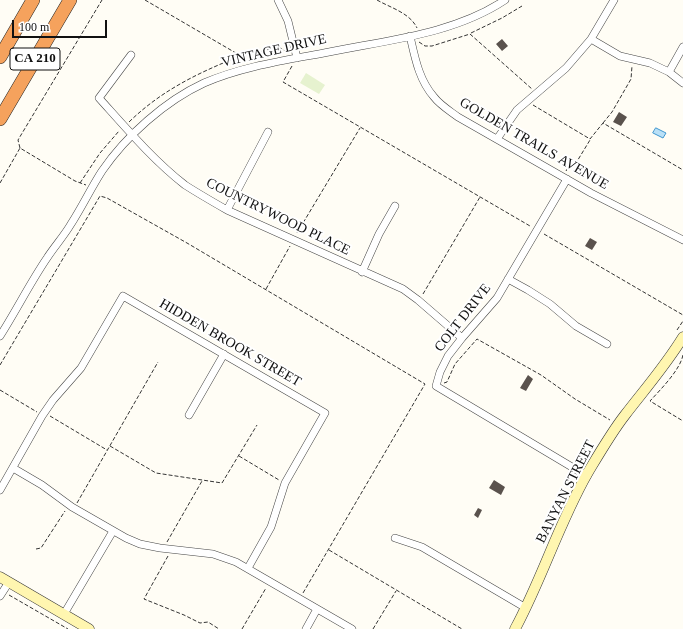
<!DOCTYPE html>
<html>
<head>
<meta charset="utf-8">
<style>
	body { margin:0 }
	#map { position:relative; width:683px; height:629px; overflow:hidden; background:#fffdf5; font-family:"Times New Roman",serif }
	canvas { display:block }
	.scale { position:absolute; left:12px; top:20px; width:95px; height:18px; box-sizing:border-box; border:2px solid #111; border-top:0; padding-left:5px; font-size:12px; line-height:14px; white-space:nowrap; color:#111; -webkit-text-stroke:3px #fff; paint-order:stroke }
</style>
</head>
<body>
<div id="map">
<canvas width="683" height="629"></canvas>
<div class="scale">100 m</div>
</div>
<script>
const c = document.querySelector('canvas').getContext('2d');
c.lineJoin = 'round';
function fill(path, color) {
  c.fillStyle = color;
  c.fill(path, 'evenodd');
}
function trace(path, color, width, dash) {
  c.strokeStyle = color;
  c.lineWidth = width;
  c.lineCap = dash ? 'butt' : 'round';
  c.setLineDash(dash || []);
  c.stroke(path);
}
function label(font, color, halo, rows, align = 'center') {
  c.font = font + ' "Times New Roman",serif';
  c.lineWidth = 4;
  c.setLineDash([]);
  c.textBaseline = 'middle';
  c.strokeStyle = halo;
  c.fillStyle = color;
  for (const [text, x, y, turn = 0] of rows) {
    c.save();
    c.translate(x, y);
    c.rotate((+turn || 0) * Math.PI / 180);
    c.textAlign = isNaN(turn) ? turn : align;
    if (halo) c.strokeText(text, 0, 0);
    c.fillText(text, 0, 0);
    c.restore();
  }
}
const pitch = new Path2D(`
	M306,73l19,12 -6,9 -19,-11z`);
const water = new Path2D(`
	M656,128l10,5 -3,5 -10,-5z`);
const building = new Path2D(`
	M502,39l6,7 -6,5 -6,-7z
	M619,112l8,5 -6,9 -8,-4z
	M590,238l7,4 -5,8 -7,-4z
	M528,375l5,4 -7,12 -6,-3z
	M494,480l11,7 -4,8 -12,-7z
	M478,508l4,2 -4,8 -4,-3z`);
const path = new Path2D(`
	M145,0l96,56 38,-9 9,6
	M377,0c14,8 33,13 40,28
	M471,33l31,-15 20,-12
	M419,42l6,4h7l38,-12 62,55
	M292,66l-9,16 247,144
	M533,105l57,34 13,-16 80,47
	M129,122c33,-32 69,-49 111,-66
	M603,123l9,-11 19,-33 1,-13
	M20,148l-2,-8 84,-140
	M566,171l3,-5 7,-3 14,-23
	M0,183l20,-35 55,33 11,4
	M80,183l20,-30 19,-22
	M297,233l63,-105
	M544,234l139,81
	M266,289l24,-43
	M423,294l57,-97
	M677,330l6,-9
	M683,355c-3,15 -22,34 -33,46l33,20
	M0,365l100,-169 7,2 80,45 238,141 -122,209
	M444,383l3,-1 8,-18 22,-25 64,36 34,24 35,21
	M0,390l37,22
	M50,416l57,34
	M110,446l46,27 66,10 35,-58
	M239,456l40,24
	M77,503l81,-141
	M167,542l35,-61
	M36,549l5,-1 24,-37
	M329,550l133,79
	M168,556l-24,43 40,16 16,8 8,-1 11,7
	M9,595l59,34
	M242,629l24,-41
	M373,629l23,-38`);
const street = new Path2D(`
	M278,0l10,21 9,37
	M410,36c5,22 9,44 24,61 6,8 16,14 24,20l133,76 92,47
	M591,39l29,17 30,7 19,9 14,11
	M131,55l-32,43c27,30 54,62 86,87 14,9 28,17 42,25l176,79 15,11 44,38
	M669,72l14,-25
	M497,139l20,-29 49,-42 25,-29 23,-39
	M567,179l-70,119 -35,40 -14,18 -8,16 -4,14 151,90
	M227,210l41,-78
	M362,272l17,-38 16,-28
	M508,279l20,11 22,14 26,22 31,18
	M0,336c16,-25 30,-53 47,-78 7,-11 17,-22 24,-34 11,-17 20,-36 31,-53 24,-35 63,-70 102,-88 39,-17 83,-23 125,-31 59,-12 125,-18 176,-52
	M189,415l35,-61
	M13,468l29,17 30,22 54,31 14,6 20,4 53,6 23,8 116,67
	M0,490l42,-74 11,-16 28,-32 42,-72 202,117 -40,70 -14,44 -23,41
	M395,538l27,9 104,61
	M0,596l9,-14
	M64,614l49,-83
	M306,629l11,-20`);
const secondary = new Path2D(`
	M0,577l89,52
	M515,629c27,-50 44,-106 72,-155 12,-20 24,-41 38,-59 20,-26 41,-50 58,-78`);
const highway = new Path2D(`
	M0,57l33,-57
	M0,119l70,-119`);
const shields = [
	[35,59,50]
];
const shieldNames = [
	["CA 210",35,59]
];
const streetNames = [
	["VINTAGE DRIVE",274,51,-13],
	["GOLDEN TRAILS AVENUE",534,144,30],
	["COUNTRYWOOD PLACE",278,217,26],
	["COLT DRIVE",463,318,-52],
	["HIDDEN BROOK STREET",230,343,30],
	["BANYAN STREET",566,492,-63]
];
fill(pitch, '#e6f2cf');
fill(water, '#b9e0f7');
trace(water, '#3f96cf', 1);
fill(building, '#5a524d');
trace(street, '#444', 8);
trace(secondary, '#333', 11);
trace(highway, '#222', 14);
trace(path, '#333', 1, [4, 2]);
trace(street, '#fff', 7);
trace(secondary, '#fff6b0', 10);
trace(highway, '#f5a25d', 13);
for (const [x, y, w] of shields) {
  const box = new Path2D();
  box.roundRect(x - w / 2, y - 11, w, 22, 3);
  c.fillStyle = '#fff';
  c.fill(box);
  trace(box, '#111', 1);
}
label('bold 13px', '#111', null, shieldNames);
label('14px', '#111', '#fff', streetNames);
</script>
</body>
</html>
